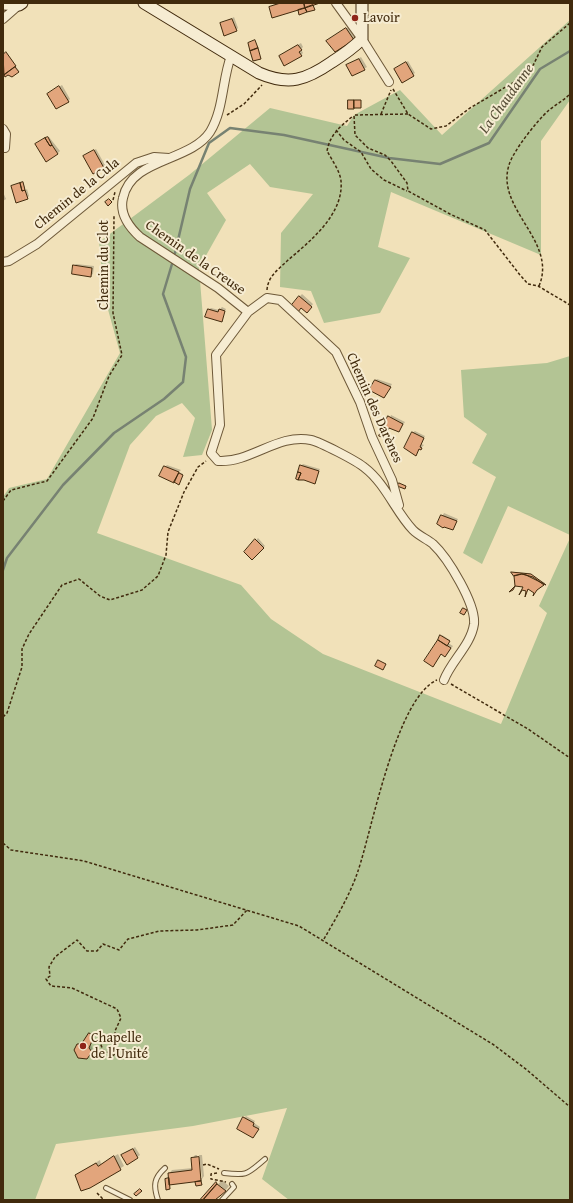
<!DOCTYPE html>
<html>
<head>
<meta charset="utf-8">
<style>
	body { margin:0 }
	#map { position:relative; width:573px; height:1203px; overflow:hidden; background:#f1e1b9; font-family:"Gentium Book Plus",serif }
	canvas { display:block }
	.frame { position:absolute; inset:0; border:4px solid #412a0d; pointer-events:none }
</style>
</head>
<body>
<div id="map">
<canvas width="573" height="1203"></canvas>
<div class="frame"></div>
</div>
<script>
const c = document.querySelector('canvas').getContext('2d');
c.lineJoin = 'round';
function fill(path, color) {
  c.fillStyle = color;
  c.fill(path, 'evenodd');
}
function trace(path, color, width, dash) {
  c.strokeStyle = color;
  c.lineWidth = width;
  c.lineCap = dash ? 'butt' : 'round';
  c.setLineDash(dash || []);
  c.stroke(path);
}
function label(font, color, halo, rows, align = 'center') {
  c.font = font + ' "Gentium Book Plus",serif';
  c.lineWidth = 4;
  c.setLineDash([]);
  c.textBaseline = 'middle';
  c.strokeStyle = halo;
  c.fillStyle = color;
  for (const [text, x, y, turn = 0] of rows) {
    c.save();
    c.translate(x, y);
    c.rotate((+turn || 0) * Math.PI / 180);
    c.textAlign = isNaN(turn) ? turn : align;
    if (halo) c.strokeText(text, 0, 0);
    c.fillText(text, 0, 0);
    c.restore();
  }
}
const green = new Path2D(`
	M570,20v80l-29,41v114l-150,-63 -13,55 32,11 -30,55 -56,10 -13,-32 -31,-4 1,-54 32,-39 -43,-7 -20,-23 -43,29 19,27 -27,48 13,162 -10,25 -19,2 12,-39 -13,-15 -26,13 -26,29 -33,88 144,52 30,34 52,35 178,70 46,-111 -8,-7 31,-68v662h-281l-27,-21 25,-71 -94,18 -137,18 -21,56h-32v-703l6,-9 38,-9 73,-126 -16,-58 -5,-53 90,-67 81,-67 77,18 7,-11 46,-25 42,45z
	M570,356v179l-62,-29 -26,58 -19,-11 33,-76 -24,-14 15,-29 -23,-17 -3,-47 86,-7z`);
const shadow = new Path2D(`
	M276,3h42l-4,1v5l-44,-2z
	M234,17l4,11 -2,2 -15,-6z
	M348,27l7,10 -2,2h-24z
	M301,43l2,4 -2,2 2,4 -2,2 -19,-1z
	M7,53l12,18 -7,5 -4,-3 -2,2 -3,-4v-15z
	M361,57l6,10 -14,8 -3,-12z
	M408,61l7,12 -13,8 -7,-12z
	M62,85l8,14 -2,2 -17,-9z
	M49,137l11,14 -2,2 -19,-11z
	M96,149l9,16 -2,2 -16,-13z
	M22,182h1l2,6 -1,4 3,-3 2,7 -2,2 -15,-12z
	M3,192l3,7 -3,2z
	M76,264l18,2 -1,8 -3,2 -16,-10z
	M302,294l11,10 -6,8 -5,-5 -10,-2z
	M222,307l4,2 -5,12 -13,-11 3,-2 8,2z
	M377,379l15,5 -8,13 -9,-16z
	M391,415l14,7 -6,9 -9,-4 -6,10z
	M415,431l10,5 -4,8 3,1 -7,7 -5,-19z
	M303,464l17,5 -6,14 -13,-17z
	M167,465l14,5 -2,2 4,2 -4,9 -14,-16z
	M444,513l14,6 -5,10 -15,-5z
	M258,538l7,8 -13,12 -6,-6z
	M512,572l17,1 16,10 -1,2 -20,1z
	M442,635l8,5 -2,3 5,3 -6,8 -2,2 -4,-2 -16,7z
	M92,1032l3,2 -4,11 2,5 -6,8 -8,-1 -4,-4 3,-8 6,-3z
	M246,1116l9,5 -1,2 6,4 -5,7 -11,-16z
	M135,1147l5,8 -13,9 -2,-11z
	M118,1154l6,12 -34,21 -14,-12 24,-15 1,4z
	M195,1155h2l3,23h2l-3,-23h3l2,21 -2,3v5l-6,-2 2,-2 -28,4v4l-4,-9 4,-1 -1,-4 3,-4 21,-2 -1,-9z
	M222,1180l7,6 -5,6 -9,8h-11z`);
const stream = new Path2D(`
	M175,253l15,-64 19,-46 21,-15 54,7 105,23 51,6 49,-21 51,-74 30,-18
	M3,570l4,-12 56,-73 51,-52 50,-34 19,-17 3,-25 -23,-63 9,-30`);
const building = new Path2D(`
	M281,3h23l1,5 -33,10 -3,-11z
	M304,3h16l-15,5z
	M313,5l2,5 -8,2 -2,-4z
	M305,8l2,4 -8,3 -1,-5z
	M356,15l2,6 -3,1 -3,-6z
	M232,19l5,12 -13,5 -4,-13z
	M346,28l8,12 -19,12 -9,-11z
	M255,40l3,8 -8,3 -2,-8z
	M298,45l4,5 -3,2 3,4 -18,10 -5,-10z
	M258,48l3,11 -8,2 -3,-10z
	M6,52l10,14 -12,9 -1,-20z
	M359,59l6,11 -13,6 -6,-11z
	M406,62l8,14 -12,7 -8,-14z
	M15,67l4,5 -7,5 -4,-2 -3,2 -1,-2z
	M59,86l10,16 -13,7 -9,-15z
	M348,100h6v9h-6z
	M354,100h7v8h-7z
	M48,137l4,8 -2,1 -5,-8z
	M45,138l5,8 2,-1 6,9 -12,8 -11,-18z
	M94,150l10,18 -11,6 -10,-18z
	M23,182l2,8 -3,1 -2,-8z
	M20,183l2,8 3,-1 3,9 -12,4 -5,-17z
	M109,199l3,3 -4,4 -3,-4z
	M73,265l19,3 -1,9 -19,-3z
	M299,296l13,11 -5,6 -6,-5 -3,4 -7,-6z
	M208,309l10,3 1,-3 6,2 -3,11 -17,-5z
	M375,380l16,7 -7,11 -15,-8z
	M388,416l15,8 -4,8 -10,-4 -5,10 -5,-2z
	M412,432l12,6 -4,9 2,1 -1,2 -2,-1 -3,7 -12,-8z
	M300,465l19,6 -4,13 -11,-4h-6l3,-7 -3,-1z
	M164,466l15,6 -5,11 -15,-7z
	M298,472l3,1 -3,7 -2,-1z
	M179,473l4,2 -4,10 -5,-3z
	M399,483l7,3 -1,3 -8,-3z
	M441,515l16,6 -4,9 -9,-3 -1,1 -6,-4z
	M255,539l9,9 -12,12 -8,-8z
	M511,572l20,2 15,11 -20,-10 -4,-1 -8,2z
	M522,574l11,3 11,8 -7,5 -4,6 1,-3 -6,-4 -3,8 1,-6 -4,-1 -1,2 -2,3 4,-8 -8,-1 -2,4 -4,2 6,-6 -1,-10z
	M463,608l4,2 -3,5 -4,-2z
	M440,635l10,6 -3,5 -9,-6z
	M438,640l13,8 -6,9 -4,-3 -8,13 -9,-6z
	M378,660l8,4 -3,6 -8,-4z
	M89,1033l5,3 -5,12 3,4 -5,7 -9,-1 -4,-8 3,-6h4z
	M243,1117l11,6 -1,3 6,3 -6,9 -16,-9z
	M133,1149l5,9 -11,7 -6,-10z
	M114,1156l7,14 -31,18 -9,3 -6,-16 21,-12 2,3z
	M199,1157l2,24 -32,4 -1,-12 24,-3 -1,-12z
	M169,1178l1,11 -4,1 -1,-11z
	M201,1181l1,4 -6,1 -1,-4z
	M216,1182l1,2 -14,16h-3z
	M217,1184l9,7 -11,9h-12z
	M140,1189l2,2 -6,5 -2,-2z`);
const path = new Path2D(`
	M393,89l15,25 23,15 15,-3 24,-18 46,-27 4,-7 10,-2 12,-25 28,-24
	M381,114l10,-24
	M408,114l-54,1 1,20 13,13 17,7 6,6 16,22 1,8 42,23 35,16 35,45 8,9 10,2 32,19
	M227,115l17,-11 18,-19
	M336,130l8,10 17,12 10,17 13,11 23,11
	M113,200l2,-8
	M539,286c19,-45 -44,-77 -30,-121 4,-14 28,-44 39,-54 7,-6 15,-10 22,-17
	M267,290c1,-14 11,-20 20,-29 22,-19 57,-46 54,-80 -1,-10 -9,-21 -14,-30 3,-17 14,-25 26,-35
	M3,501l8,-11 36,-9 46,-63 16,-42 13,-21 -9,-42 1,-97
	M451,684l77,45 42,29
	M3,717l4,-4 15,-46v-18l7,-15 33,-49 17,-6 21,17 10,4 32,-10 16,-14 8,-21 2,-23 16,-40 14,-25 8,-6
	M3,843l8,7 73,11 215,65 195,119 33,25 43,37
	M324,939c12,-21 26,-44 34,-68 14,-41 38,-173 79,-191
	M570,1003v4
	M99,1040l4,10 12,6v-25l6,-13 -4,-9 -45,-21 -21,-2 -5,-7 4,-3 -1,-9 6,-10 22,-17 10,11h10l6,-7 16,6 9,-11 31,-8 38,-1 36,-5 15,-16
	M203,1165l4,-1 12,5
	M217,1173l-6,1v5l15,3
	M97,1193l7,7`);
const lane = new Path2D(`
	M224,1173c24,3 23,1 41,-14
	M106,1188l24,12
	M158,1200c-5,-15 -4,-22 7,-32
	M222,1200l12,-13 -2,-3`);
const street = new Path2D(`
	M336,3l26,36 27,43
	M3,19l16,-14
	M231,56c-9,24 -7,53 -21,76 -20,30 -79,26 -87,66 -4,16 6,29 17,39l78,51 30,24 -32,43 4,70 -9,28 7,8c33,2 60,-28 93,-21 9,2 46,21 54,28 20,15 32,46 48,62 6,6 14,9 20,14 15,14 43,60 41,80 -3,21 -23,37 -30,56
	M3,129l3,5 -1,14
	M3,262l6,-1 28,-17 99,-81 18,-6 15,1
	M248,312l19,-14 13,2 56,52 24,50 12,35 20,43 7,25`);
const secondary = new Path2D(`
	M144,3l115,70c30,13 47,7 73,-11 11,-7 21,-14 30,-23v-36
	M3,4l16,1 3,-2`);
const markers = [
	[355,18,4,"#8f2418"],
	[83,1046,4,"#8f2418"]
];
const poiNames = [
	["Lavoir",363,18],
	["Chapelle",91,1038],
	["de l'Unité",91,1054]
];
const streetNames = [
	["Chemin de la Cula",77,194,-39],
	["Chemin de la Creuse",195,258,35],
	["Chemin du Clot",104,265,-90],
	["Chemin des Darènes",374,408,66]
];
const waterNames = [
	["La Chaudanne",507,99,-54]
];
fill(green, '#b3c494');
fill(shadow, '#0003');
trace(stream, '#778272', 2.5);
fill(building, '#e2a57c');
trace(building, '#412a0d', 1);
trace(lane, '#6d5838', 6);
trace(street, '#6d5838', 10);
trace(secondary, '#412a0d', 13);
trace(path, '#412a0d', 1.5, [3, 2]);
trace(lane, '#f6ecd2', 4);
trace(street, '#f6ecd2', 8);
trace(secondary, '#f6ecd2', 11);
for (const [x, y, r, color] of markers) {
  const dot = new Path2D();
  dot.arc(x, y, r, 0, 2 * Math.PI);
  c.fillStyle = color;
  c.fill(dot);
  trace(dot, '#f6ecd2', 1.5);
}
label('14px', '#412a0d', '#f6ecd2', poiNames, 'left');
label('14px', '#412a0d', '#f6ecd2', streetNames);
label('italic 15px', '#584e37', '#f6ecd2', waterNames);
</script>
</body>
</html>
